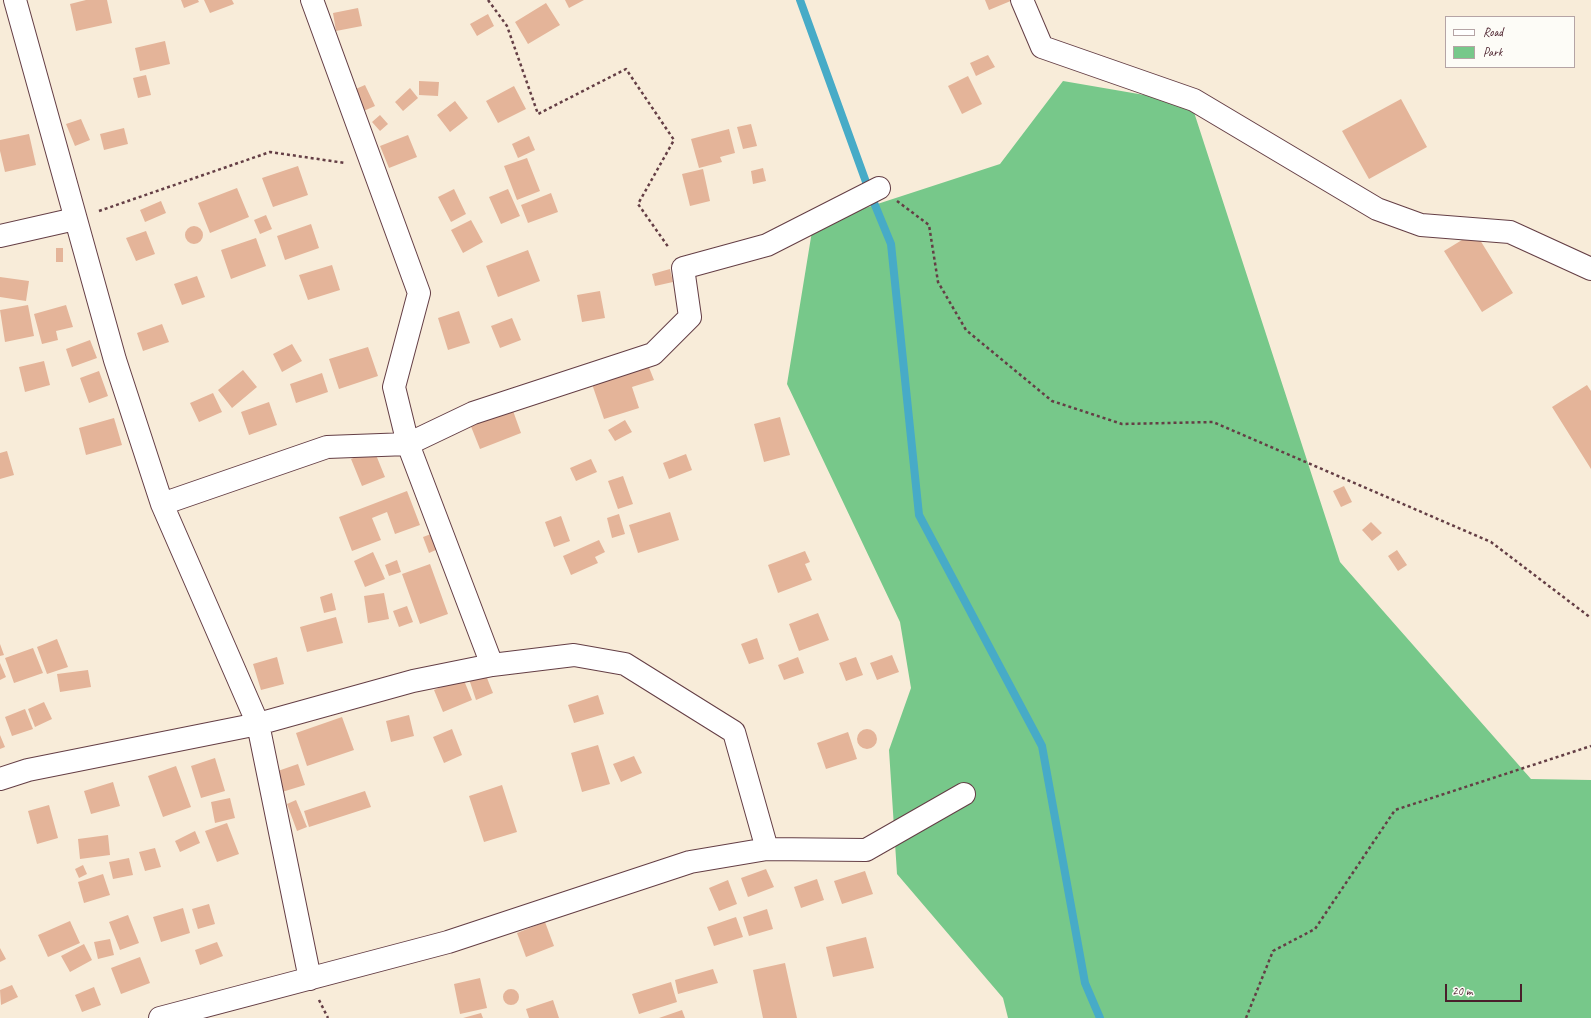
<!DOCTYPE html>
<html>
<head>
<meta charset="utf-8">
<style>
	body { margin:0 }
	#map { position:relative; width:1591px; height:1018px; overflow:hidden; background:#f8ecd9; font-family:Caveat,sans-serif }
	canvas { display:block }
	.legend { position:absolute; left:1445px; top:16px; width:130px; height:52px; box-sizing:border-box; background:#fdfcf7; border:1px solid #b5a4a5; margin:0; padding:5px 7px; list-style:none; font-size:12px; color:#4a1f2b }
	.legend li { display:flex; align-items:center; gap:8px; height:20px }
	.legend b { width:20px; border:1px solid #b5a4a5 }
	.scale { position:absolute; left:1445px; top:984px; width:77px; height:18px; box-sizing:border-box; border:2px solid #4a1f2b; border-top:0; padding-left:5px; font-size:12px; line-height:14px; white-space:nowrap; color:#4a1f2b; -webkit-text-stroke:3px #fdfcf7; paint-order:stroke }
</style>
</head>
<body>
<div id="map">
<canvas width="1591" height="1018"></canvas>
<ul class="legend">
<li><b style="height:5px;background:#fff"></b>Road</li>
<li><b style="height:11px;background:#77c88a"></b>Park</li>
</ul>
<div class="scale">20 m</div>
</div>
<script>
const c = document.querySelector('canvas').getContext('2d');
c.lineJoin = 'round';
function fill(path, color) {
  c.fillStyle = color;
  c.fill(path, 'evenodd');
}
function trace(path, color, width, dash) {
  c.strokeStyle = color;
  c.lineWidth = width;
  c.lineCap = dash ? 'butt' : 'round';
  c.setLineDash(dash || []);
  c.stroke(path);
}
const green = new Path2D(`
	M1063,81l128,22 149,459 191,217 60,1v238h-583l-5,-20 -106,-124 -8,-124 22,-62 -11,-66 -113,-238 26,-159 187,-61z`);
const stream = new Path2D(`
	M800,0l70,193 21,51 28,271 123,231 43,237 15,35`);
const building = new Path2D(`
	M86,0h21l5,23 -36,8 -6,-27z
	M181,0h17l1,2 -15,6z
	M204,0h28l2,4 -24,9z
	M565,0h19l-15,8z
	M985,0h28l-24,10z
	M546,3l14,22 -32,19 -13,-22z
	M358,8l4,18 -26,5 -3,-18z
	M488,14l6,12 -17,10 -7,-12z
	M165,41l5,23 -30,7 -5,-23z
	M988,55l7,12 -19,9 -6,-13z
	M146,75l5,20 -13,3 -5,-20z
	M968,76l14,28 -20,10 -14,-28z
	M419,81l20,1 -1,14 -19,-1z
	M365,85l10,21 -16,7 -8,-22z
	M514,86l12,23 -28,14 -12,-22z
	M410,88l8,10 -15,13 -8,-9z
	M1401,99l26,48 -58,32 -27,-48z
	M455,101l13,17 -18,14 -13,-17z
	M380,115l8,9 -8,7 -8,-9z
	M81,119l9,21 -15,6 -9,-22z
	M751,124l6,22 -14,3 -6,-22z
	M124,128l4,16 -24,6 -4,-16z
	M729,129l6,24 -15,4 2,5 -23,6 -8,-29z
	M29,134l7,31 -31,7 -5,-21v-11z
	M408,135l9,22 -28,11 -9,-22z
	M529,136l6,14 -17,8 -6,-14z
	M527,158l13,33 -23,9 -13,-34z
	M298,166l10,29 -35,12 -11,-29z
	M763,168l3,13 -13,3 -2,-13z
	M703,169l7,32 -20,5 -8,-32z
	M237,188l12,29 -39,16 -12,-30z
	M454,189l12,25 -15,8 -13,-25z
	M508,189l12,27 -19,8 -12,-27z
	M551,193l7,19 -30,11 -7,-18z
	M161,201l5,12 -21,9 -5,-12z
	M266,215l6,14 -12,5 -6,-14z
	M471,220l12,22 -20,11 -12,-23z
	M311,224l8,24 -34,12 -8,-24z
	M185 235a9 9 0 1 1 18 0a9 9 0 1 1-18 0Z
	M146,231l9,23 -19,7 -10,-23z
	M1475,232l38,61 -31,19 -38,-61z
	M256,238l10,28 -35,13 -10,-29z
	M56,248h7v14h-7z
	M528,250l12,31 -42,16 -12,-31z
	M332,265l8,25 -32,10 -9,-25z
	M670,269l3,13 -18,4 -3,-12z
	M197,276l8,21 -23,8 -8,-21z
	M0,277l29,4 -3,20 -26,-4z
	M600,291l5,27 -23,4 -5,-27z
	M28,305l6,31 -29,6 -5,-32z
	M66,305l7,22 -17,4 2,9 -16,4 -8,-30z
	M459,311l11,32 -22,7 -10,-32z
	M512,318l9,22 -21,8 -9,-22z
	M162,324l7,18 -26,9 -6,-18z
	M90,340l7,18 -25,9 -6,-18z
	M292,344l10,17 -20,11 -9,-18z
	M368,347l10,29 -39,13 -10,-30z
	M44,361l6,24 -25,7 -6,-25z
	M648,365l6,15 -22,7 7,21 -35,11 -12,-35z
	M243,370l14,17 -25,21 -14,-18z
	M99,371l9,25 -19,7 -9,-25z
	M322,373l6,19 -32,11 -6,-19z
	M1587,385l4,6v78l-39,-62z
	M213,393l9,19 -23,10 -9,-19z
	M269,402l8,23 -28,10 -8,-23z
	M512,408l9,25 -41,16 -10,-25z
	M780,417l10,38 -26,7 -10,-38z
	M114,418l8,27 -36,10 -7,-27z
	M625,420l7,12 -17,9 -7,-11z
	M374,450l11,27 -23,9 -11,-27z
	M7,451l7,24 -14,4v-26z
	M686,454l6,16 -23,9 -6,-16z
	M591,459l6,13 -21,9 -6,-13z
	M623,476l10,28 -15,5 -10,-28z
	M1344,486l8,16 -11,5 -8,-16z
	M407,491l13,34 -25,9 -8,-22 -15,6 9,22 -29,11 -13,-34z
	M670,512l9,28 -41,13 -9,-28z
	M619,514l6,20 -13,4 -5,-20z
	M561,516l9,25 -16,6 -9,-25z
	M1371,522l11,11 -10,8 -10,-11z
	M439,531l6,15 -16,7 -6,-16z
	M599,540l6,12 -10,5 3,6 -27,12 -8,-19z
	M1397,550l10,15 -9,6 -10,-15z
	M805,551l5,11 -5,2 7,16 -34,13 -10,-28z
	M373,552l12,27 -20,8 -11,-26z
	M397,560l4,12 -12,4 -4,-11z
	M430,564l18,50 -28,10 -18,-50z
	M332,593l4,17 -12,3 -4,-16z
	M384,593l5,26 -21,4 -4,-27z
	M407,606l6,16 -14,5 -6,-16z
	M818,613l11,27 -30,11 -10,-27z
	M336,617l7,26 -36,9 -7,-25z
	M757,638l7,21 -15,5 -8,-20z
	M57,639l11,28 -21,7 -10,-27z
	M0,644l4,11 -4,1z
	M33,648l10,25 -29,10 -9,-25z
	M892,655l7,17 -22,8 -7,-17z
	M277,657l7,27 -23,6 -8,-26z
	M798,657l6,16 -20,7 -6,-15z
	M856,657l7,18 -17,6 -7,-18z
	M0,663l6,14 -6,3z
	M88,670l3,17 -31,5 -3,-18z
	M485,673l8,20 -17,7 -7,-21z
	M463,678l9,22 -29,12 -9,-22z
	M598,695l6,19 -30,9 -6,-18z
	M44,702l8,17 -17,8 -7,-18z
	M25,709l8,20 -21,7 -7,-19z
	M409,715l5,21 -23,6 -5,-21z
	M342,717l12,33 -47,16 -11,-33z
	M452,729l10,26 -18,8 -11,-26z
	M857 739a10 10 0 1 1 20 0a10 10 0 1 1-20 0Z
	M848,732l9,27 -31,10 -9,-26z
	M0,735l5,12 -5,2z
	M598,745l12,39 -28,8 -11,-39z
	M634,756l8,17 -21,9 -8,-18z
	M215,758l10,33 -24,7 -10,-32z
	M298,764l7,21 -23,7 -7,-20z
	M176,766l15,41 -28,10 -15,-41z
	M113,782l7,24 -29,8 -7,-23z
	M502,785l15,47 -33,10 -15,-46z
	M365,791l6,16 -62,20 -5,-16z
	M230,798l5,20 -20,5 -4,-21z
	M296,800l11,27 -10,4 -10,-27z
	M49,805l9,33 -21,6 -9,-33z
	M227,823l12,31 -22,8 -12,-31z
	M195,831l5,12 -20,9 -5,-11z
	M108,835l2,20 -30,4 -2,-20z
	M155,848l6,19 -16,4 -6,-19z
	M129,858l4,17 -20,4 -4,-17z
	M83,865l4,9 -8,4 -4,-9z
	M766,869l8,18 -26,10 -7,-19z
	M865,871l8,23 -31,10 -8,-23z
	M103,874l7,21 -26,8 -6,-21z
	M817,879l7,21 -23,8 -7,-21z
	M728,880l9,24 -18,7 -10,-23z
	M209,904l6,20 -17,5 -6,-20z
	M183,908l7,25 -29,9 -8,-25z
	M767,909l6,20 -24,7 -6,-19z
	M128,915l11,28 -19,7 -11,-28z
	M736,917l7,20 -29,9 -7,-19z
	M70,921l10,22 -32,14 -10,-22z
	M545,922l9,24 -28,11 -9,-24z
	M866,937l8,31 -41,9 -7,-30z
	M110,939l4,16 -16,4 -4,-17z
	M217,942l6,14 -23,9 -5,-15z
	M84,944l8,16 -22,12 -9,-16z
	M0,948l6,11 -6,3z
	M140,957l10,26 -29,11 -10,-26z
	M785,963l12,55h-34l-10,-48z
	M713,969l5,14 -40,11 -3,-14z
	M480,978l7,30 -27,6 -6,-30z
	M671,982l6,20 -38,12 -7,-20z
	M12,985l6,12 -17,8 -1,-15z
	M94,987l7,18 -19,7 -7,-17z
	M503 997a8 8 0 1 1 16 0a8 8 0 1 1-16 0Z
	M553,1000l6,18h-30l-3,-9z
	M682,1010l3,8h-26z
	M481,1013l2,5h-20z`);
const path = new Path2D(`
	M488,0l19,26 31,88 88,-45 48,71 -36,64 31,44
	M897,201l32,24 9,57 28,48 86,71 70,23 91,-2 278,120 100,76
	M99,211l171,-59 75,11
	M319,1000l9,18
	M1246,1018l27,-67 42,-22 80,-119 196,-64`);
const minor = new Path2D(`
	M15,0l100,360 47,144 96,220 52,255
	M312,0l107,293 -25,94 14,57 84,221
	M1022,0l20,47 152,53 183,109 44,16 89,7 81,37
	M0,236l75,-17
	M162,504l165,-57 81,-3 65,-31 180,-59 37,-37 -7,-49 84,-23 112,-57
	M0,779l28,-9 230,-46 155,-43 79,-16 82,-10 51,9 109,68 33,117
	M160,1018l288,-76 242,-80 77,-13 99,1 98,-56`);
fill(green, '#77c88a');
trace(stream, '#47abc7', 8);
fill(building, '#e4b499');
trace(minor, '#643e45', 24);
trace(path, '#643e45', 2.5, [3, 3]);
trace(minor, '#fff', 22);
</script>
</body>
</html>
